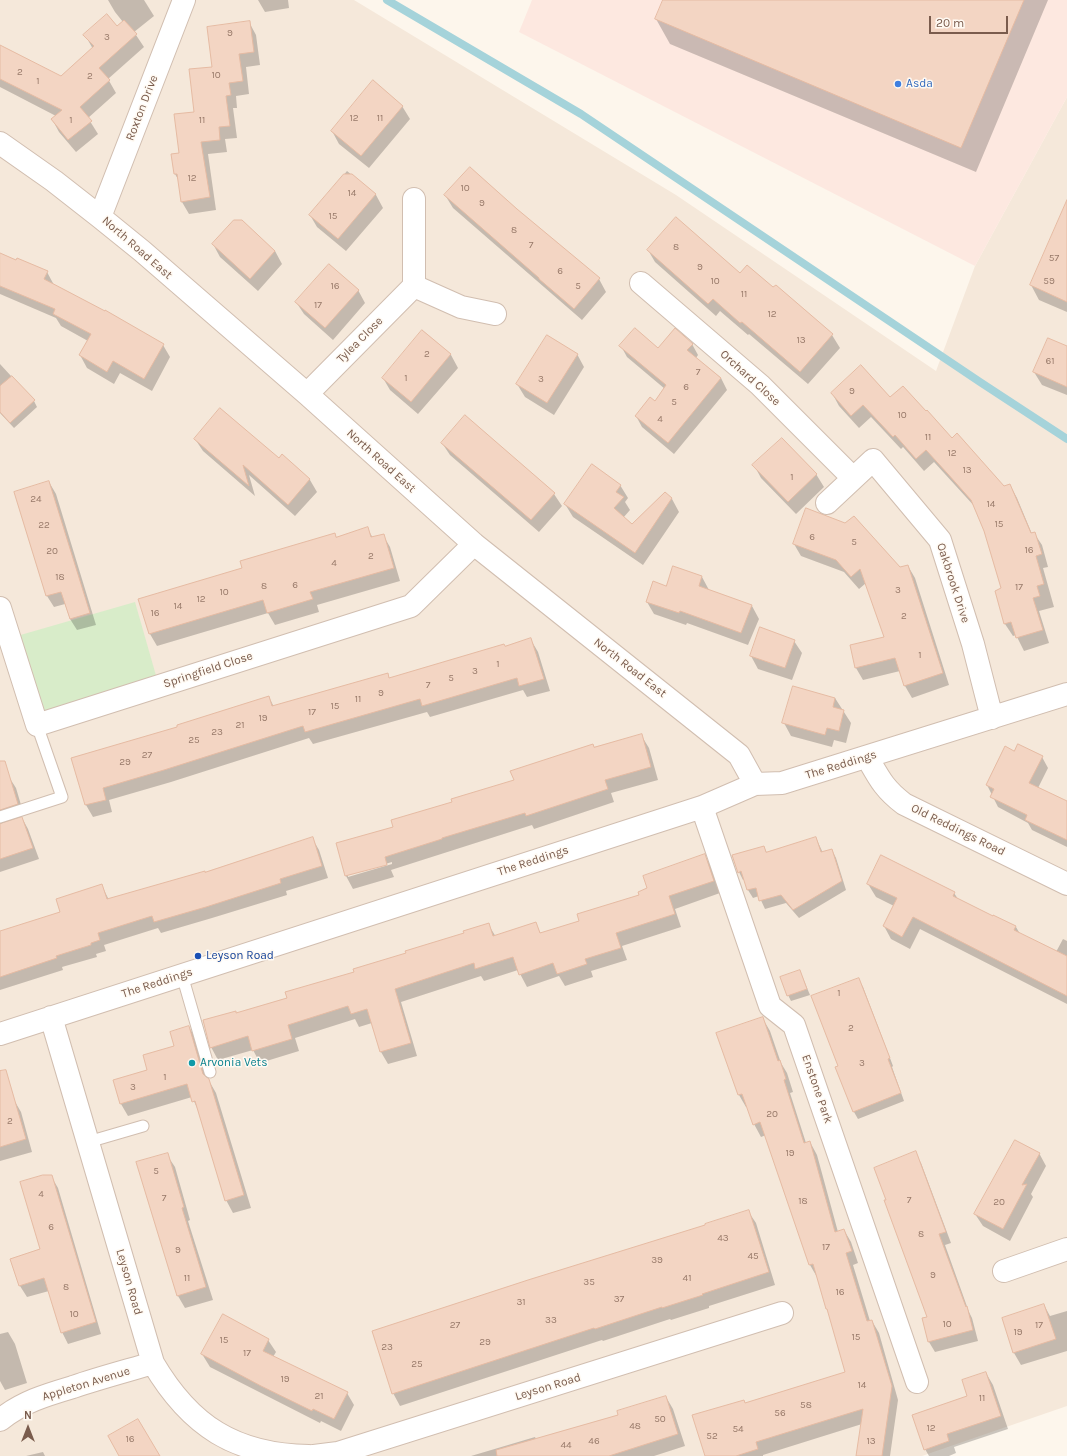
<!DOCTYPE html>
<html>
<head>
<meta charset="utf-8">
<style>
	body { margin:0 }
	#map { position:relative; width:1067px; height:1456px; overflow:hidden; background:#fdf6ec; font-family:Karla,sans-serif }
	canvas { display:block }
	.north { position:absolute; left:8px; top:1408px; width:40px; height:40px; -webkit-text-stroke:3px #fffaf3; paint-order:stroke; rotate:0deg; font-size:11px; font-weight:700; line-height:16px; text-align:center; color:#7a5c4d }
	.north::after { content:''; display:block; margin:auto; width:14px; height:18px; background:#7a5c4d; clip-path:polygon(50% 0,100% 100%,50% 72%,0 100%) }
	.scale { position:absolute; left:929px; top:16px; width:79px; height:18px; box-sizing:border-box; border:2px solid #7a5c4d; border-top:0; padding-left:5px; font-size:12px; line-height:14px; white-space:nowrap; color:#7a5c4d; -webkit-text-stroke:3px #fffaf3; paint-order:stroke }
</style>
</head>
<body>
<div id="map">
<canvas width="1067" height="1456"></canvas>
<div class="north">N</div>
<div class="scale">20 m</div>
</div>
<script>
const c = document.querySelector('canvas').getContext('2d');
c.lineJoin = 'round';
function fill(path, color) {
  c.fillStyle = color;
  c.fill(path, 'evenodd');
}
function trace(path, color, width, dash) {
  c.strokeStyle = color;
  c.lineWidth = width;
  c.lineCap = dash ? 'butt' : 'round';
  c.setLineDash(dash || []);
  c.stroke(path);
}
function label(font, color, halo, rows, align = 'center') {
  c.font = font + ' Karla,sans-serif';
  c.lineWidth = 3;
  c.setLineDash([]);
  c.textBaseline = 'middle';
  c.strokeStyle = halo;
  c.fillStyle = color;
  for (const [text, x, y, turn = 0] of rows) {
    c.save();
    c.translate(x, y);
    c.rotate((+turn || 0) * Math.PI / 180);
    c.textAlign = isNaN(turn) ? turn : align;
    if (halo) c.strokeText(text, 0, 0);
    c.fillText(text, 0, 0);
    c.restore();
  }
}
const residential = new Path2D(`
	M0,0h354l322,195 260,176 39,-105 92,-169v1309l-145,50h-922z`);
const commercial = new Path2D(`
	M532,0h535v97l-92,169 -456,-234z`);
const green = new Path2D(`
	M135,602l24,84 -122,39 -27,-87z`);
const shadow = new Path2D(`
	M108,0h36l10,16 -20,16 10,15 -36,32 8,14 -28,25 10,16 -22,18 -17,-20 -7,-13 4,-3 -56,-29v-41l61,31 32,-28 -8,-14 32,-8 6,-5 -8,-10z
	M258,0h30l1,8 -24,4z
	M664,0h384l-72,172 -306,-128 -14,-25z
	M249,22l7,13 4,30 -14,2 3,27 -13,2 1,12h-4l4,30 -12,1 2,13 -19,2 8,56 -27,4 -7,-12 -3,-21 -4,-7 5,-20 15,-42z
	M402,106l8,13 -41,49 -30,-24 -7,-13z
	M347,171l29,24 7,13 -37,43 -29,-24 -7,-12z
	M445,195l154,84 7,13 -24,28 -129,-112z
	M1067,219v93l-28,-12 -8,-15z
	M213,244l62,7 7,13 -24,27 -38,-34z
	M648,250l92,24 33,15 3,-3 56,49 8,13 -32,36 -59,-50 -1,1 -28,-24 -4,5 -61,-54z
	M0,254l47,18 7,13 109,60 7,12 -18,34 -32,-18 -6,11 -27,-16 -7,-13 8,-14 -27,-15 -5,-8 -56,-24z
	M358,290l7,13 -32,37 -29,-26 -8,-12z
	M423,331l28,24 7,13 -40,46 -28,-24 -7,-12z
	M692,344l6,11 -2,3 25,20 6,12 -53,64 -32,-27 -6,-11 20,-14 9,-13 -38,-32 -6,-11 37,3z
	M1067,347v48l-25,-10 -8,-13z
	M577,354l7,13 -30,48 -29,-18 -8,-13z
	M0,364l34,37 3,6 -23,21 -14,-15z
	M832,393l58,6 62,40 52,49 6,-3 7,13 15,36 2,-1 8,12 6,22 -5,1 11,39 -15,4 10,32 -25,8 -8,-16 -3,1 -8,-12 -9,-33 6,-2 -17,-58 -9,-23 -42,-46 -10,9 -21,-24 -2,2 -30,-32 -12,11 -20,-22z
	M195,439l84,20 3,-3 28,24 7,12 -22,24 -46,-41 6,21 -52,-45z
	M442,443l112,51 8,12 -23,26 -89,-77z
	M754,465l62,9 8,13 -28,27 -35,-36z
	M49,482l7,12 40,131 -19,5 -7,-11 -5,-15 -11,3 -7,-11z
	M620,485l8,13 -3,4 5,8 -7,8 9,7 33,-32 7,6 7,13 -36,53 -70,-48 -8,-13z
	M845,524l54,44 9,-2 7,12 34,107 -37,13 -7,-12 -5,-15 -37,9 -7,-12 29,-30 -19,-55 -7,6 -15,-17 -43,-16 -7,-12z
	M367,528l6,10 10,-3 7,12 10,34 -83,24 2,7 -44,13 -7,-12 -111,33 -7,-12 184,-100 3,4z
	M702,577l7,13 43,16 7,13 -11,26 -61,-22 -1,2 -32,-11 -7,-12 20,-15z
	M531,640l7,12 12,39 -23,6 -4,-7 -93,27 -3,-5 -114,32 -4,-6 -138,44 -62,18 3,12 -19,5 -7,-12 -13,-47 106,-30 90,-31 5,10 113,-33 3,5z
	M794,641l8,12 -10,27 -34,-11 -7,-13z
	M835,698l16,25 -5,20 -12,-3 -2,7 -41,-11 -7,-13z
	M641,735l8,13 9,32 -47,13 3,9 -80,27 -2,-4 -141,45 3,7 -41,12 -7,-13 -9,-32 57,-17 59,-25 62,-21 80,-33zM392,862v2l-44,13v-2z
	M1005,748l10,4 27,5 6,11 -10,20 29,14v45l-35,-17 -4,-7 -30,-16 -11,-22z
	M9,777l7,11 8,27 -20,7 -4,3 22,-7 6,11 11,30 -39,13v-92z
	M312,838l7,12 9,28 -42,13 1,4 -75,23 -51,15 -3,-5 -54,17 2,6 -10,3 1,3 -35,10 1,3 -63,20v-57l62,-21 40,-26 7,14 96,-27z
	M816,838l7,15 9,-3 4,8 10,32 -47,28 -13,-15 -21,6 -6,-13 -6,2 -5,-8 -3,-10h-2l-4,-8 25,-25 3,6z
	M704,855l8,13 8,25 -45,16 6,18 -59,19 5,14 -36,11 2,6 -28,9 -6,-10 -32,11 -9,-17 -34,11 -3,-5 -80,26 16,54 -29,8 -7,-12 -9,-29 -13,4 -4,-8 -60,19 4,13 -39,12 -7,-13 -35,10 -7,-13 25,-33 52,-16 67,-26 110,-38 23,-10 8,13 39,-14 6,11 39,-13 61,-26 8,-6z
	M868,884l86,9 4,6 35,18 1,-1 22,11 4,7 36,18 7,-13 4,2v63l-147,-75 -10,20 -19,-10 -7,-13 10,-20 -18,-9z
	M800,971l10,24 -19,6 -3,-6z
	M859,980l4,7 30,79 -1,1 12,34 -46,18 -4,-7 -14,-46z
	M763,1019l7,12 11,32 6,10 6,19 -3,1 16,50 4,-1 7,13 21,77 6,-2 7,12 7,21 -5,2 17,56h2l7,12 19,67 -8,56h-33l5,-32 -99,31v1h-57l39,-52 101,-31 -16,-58 -3,-6 -10,-32 -7,-12 -44,-130 -5,2 -7,-13 -6,-18 -2,1 -7,-12z
	M189,1027l7,12 12,40 8,14 35,115 -18,5 -7,-13 -28,-90 -6,-13 -64,19 -7,-12 27,-33 28,-24z
	M14,1100l7,12 11,40 -32,9v-57z
	M915,1153l6,10 30,80 -6,2 24,67 3,6 6,23 -43,11 -6,-10v-25l-42,-117z
	M1039,1153l7,13 -15,28 2,3 -23,44 -27,-15 -8,-12z
	M167,1155l8,12 15,53 -2,1 25,79 -28,8 -7,-12z
	M51,1176l7,12 43,146 -33,10 -6,-12 -13,-41 -22,6 -7,-11 21,-37z
	M748,1211l8,12 19,62 -66,21v2l-38,12 -1,-1 -67,22 -1,-1 -202,66 -7,-13 313,-167z
	M1044,1305l6,11 17,-5v40l-46,14 -7,-12 -11,-34z
	M8,1332l7,12 12,39 -22,7 -5,-9v-47z
	M268,1340l8,12 -3,5 74,36 7,12 -13,26 -20,-10 -1,2 -110,-56 -8,-13z
	M986,1373l7,12 15,44 -54,18 2,6 -7,3h-20l-4,-7z
	M666,1397l7,12 12,37 -31,10h-183l64,-19 1,2 83,-24z
	M43,1452l2,4h-19z`);
const stream = new Path2D(`
	M387,0l194,114 399,268 87,57`);
const building = new Path2D(`
	M663,0h361l-63,148 -306,-129z
	M107,14l10,12 7,-6 13,14 -38,34 11,12 -30,27 12,14 -24,19 -17,-21 11,-9 -62,-31v-34l61,31 33,-30 -11,-11z
	M250,21l4,31 -15,2 4,27 -14,2 2,12 -5,1 4,30 -11,1 1,13 -19,2 9,55 -29,5 -4,-28h-3l-3,-20 8,-1 -5,-39 20,-2 -5,-43 23,-2 -5,-40z
	M373,80l30,26 -42,50 -30,-25z
	M470,167l47,42 83,69 -26,31 -35,-30v-1l-95,-83z
	M344,174h8l24,20 -38,45 -29,-24z
	M1067,200v102l-37,-17z
	M676,217l64,56 7,-8 26,22 3,-2 57,49 -33,38 -58,-50 -2,1 -27,-24 -5,5 -61,-54z
	M234,220h8l33,31 -25,28 -38,-35z
	M0,253l16,7 1,-2 31,13 -4,8 61,32v-1l59,34 -20,35 -31,-18 -6,11 -28,-17 12,-21 -38,-20 2,-5 -55,-23z
	M329,264l30,26 -34,38 -30,-26z
	M635,328l23,20 17,-20 18,16 -6,6 34,28 -53,65 -33,-27 15,-19 5,4 11,-16 -47,-39z
	M422,330l29,24 -40,48 -29,-24z
	M547,335l31,19 -31,49 -31,-19z
	M1048,338l19,8v41l-34,-15z
	M861,365l29,32 13,-11 23,25 1,-1 25,28 5,-5 47,53 6,-2 21,49 4,-1 7,22 -6,2 8,28 -7,2 3,10 -7,2 10,32 -27,8 -5,-16 -7,2 -9,-33 6,-3 -17,-57 -13,-31 -24,-27 -21,-23 -10,9 -21,-24 -2,2 -30,-32 -12,11 -20,-23z
	M12,376l23,24 -25,23 -10,-11v-26z
	M220,408l59,50 3,-4 28,25 -22,26 -45,-40 6,21 -55,-47z
	M465,415l90,78 -24,27 -90,-77z
	M782,438l35,36 -29,28 -36,-37z
	M592,464l29,21 -5,7 8,5 -10,11 18,16 33,-32 7,6 -37,55 -71,-49z
	M49,481l41,132 -20,6 -9,-27 -15,4 -32,-104z
	M806,508l39,15 9,-7 46,51 8,-2 35,108 -39,13 -9,-28 -40,10 -5,-23 34,-8 -24,-68 -9,8 -15,-17 -43,-16z
	M368,527l3,10 13,-3 10,34 -84,24 3,7 -46,14 -4,-13 -114,34 -11,-35 104,-31 -2,-7 95,-28 1,4z
	M673,566l29,10 -3,10 53,19 -11,28 -61,-22 -1,2 -33,-11 7,-21 13,5z
	M760,627l35,13 -10,28 -35,-12z
	M531,638l13,41 -25,7 -2,-8 -95,28 -2,-7 -115,33 -2,-6 -139,44 -61,18 3,12 -21,5 -14,-47 106,-31v-2l92,-29 3,10 116,-33 1,5 115,-34 1,2z
	M793,686l42,12 -2,9 11,3 -5,21 -12,-3 -2,7 -43,-12z
	M642,734l9,33 -46,13 3,9 -82,27 -1,-3 -83,25v1l-57,18 2,8 -42,11 -9,-33 57,-16 -2,-7 61,-18 -1,-3 63,-19 -4,-9 83,-27 1,3z
	M1018,744l25,12 -14,27 38,18v39l-42,-20 2,-5 -37,-18 4,-8 -8,-4 19,-39 9,5z
	M0,761h5l13,43 -18,6z
	M22,817l11,31 -33,11v-35z
	M313,837l9,29 -42,13 1,4 -75,24 -52,15 -2,-6 -54,17 2,7 -9,3v2l-35,11 1,2 -57,19v-46l60,-19 -4,-13 46,-15 5,15 98,-28v1z
	M816,837l5,15 11,-3 10,32 -49,29 -12,-15 -22,6 -3,-13 -9,2 -6,-19 -3,2 -6,-18 32,-9 2,6z
	M705,854l9,27 -45,15 6,18 -59,19 5,15 -36,11 2,5 -30,10 -4,-11 -34,12 -6,-18 -38,12 -1,-6 -79,26 16,54 -31,9 -13,-43 -16,5 -3,-8 -60,19 4,14 -40,12 -4,-15 -38,12 -7,-28 33,-9v2l51,-15 -2,-6 69,-20 -1,-3 53,-16 -1,-2 59,-18 -1,-2 26,-8 4,13 43,-14 4,11 39,-12 -2,-7 62,-19 -1,-3 9,-4 -4,-12z
	M881,855l74,37 -2,4 40,20v-1l23,11 -2,4 53,26v40l-154,-79 -11,20 -19,-11 14,-28 -30,-14z
	M800,970l7,19 -20,7 -7,-19z
	M859,978l31,80 -2,1 13,34 -48,19 -18,-45 3,-1 -27,-70z
	M763,1017l15,44 2,-1 6,19 -2,1 20,63 6,-2 25,91 9,-3 8,22 -6,2 21,68 5,-1 20,66 -10,70h-26l7,-47 -107,33 2,7 -22,7h-31l-13,-41 52,-15 1,3 100,-31 -18,-63h-1l-13,-45 -4,1 -49,-143 -7,3 -11,-31 -4,1 -22,-62z
	M189,1026l14,48 6,5 35,116 -19,6 -30,-100 -3,1 -5,-18 -67,20 -7,-24 34,-10 -4,-15 31,-9 -4,-14z
	M6,1070l20,69 -26,8v-76z
	M1015,1140l25,13 -18,32 5,-1 -24,45 -29,-15z
	M916,1151l30,81 -7,2 27,73 1,-1 6,24 -45,12 -6,-24 5,-1 -43,-117h2l-12,-32z
	M168,1153l16,54 -2,1 24,79 -29,9 -41,-134z
	M43,1175h9l44,147 -35,11 -17,-55 -25,8 -9,-27 30,-10 -20,-67z
	M749,1210l20,62 -67,22 1,1 -41,13v-1l-67,22 -1,-1 -202,66 -20,-63 156,-51 177,-55v-1z
	M1044,1304l12,35 -43,14 -11,-35z
	M223,1314l46,25 -6,12 85,41 -14,27 -21,-10 -1,2 -51,-25 -60,-32z
	M986,1372l15,44 -54,18 2,7 -25,9 -12,-35 55,-19 -5,-16z
	M666,1396l12,38 -69,22h-112l-1,-6 122,-35 -1,-4z
	M138,1419l22,37h-41l-11,-20z`);
const service = new Path2D(`
	M0,817l62,-20 -25,-72
	M182,975l28,97
	M88,1142l55,-16`);
const minor = new Path2D(`
	M0,143l54,38 46,36 42,34 165,143 167,150 265,211 16,29
	M100,217l84,-217
	M641,283l119,102 93,93
	M414,286l47,21 34,7
	M307,394l107,-108v-87
	M827,503l46,-43 67,80 33,104 19,74
	M0,608l37,117 374,-119 63,-62
	M867,757c12,21 17,32 37,47l163,80
	M702,807l68,199 24,19 123,357
	M51,1017l102,346c37,63 82,92 156,93
	M0,1034l702,-227 53,-23 27,-1 285,-89
	M1004,1271l63,-22
	M0,1420c22,-18 46,-25 73,-33 26,-9 53,-16 80,-24
	M314,1456l24,-3 444,-140`);
const markers = [
	[898,84,4,"#3f7fe0"],
	[198,956,4,"#1a4fb4"],
	[192,1063,4,"#0f9aa8"]
];
const numberNames = [
	["9",230,33],
	["3",107,37],
	["2",20,72],
	["10",216,75],
	["2",90,76],
	["1",38,81],
	["12",354,118],
	["11",380,118],
	["1",71,120],
	["11",202,120],
	["12",192,178],
	["10",465,188],
	["14",352,193],
	["9",482,203],
	["15",333,216],
	["8",514,230],
	["7",531,245],
	["8",676,247],
	["57",1054,258],
	["9",700,267],
	["6",560,271],
	["10",715,281],
	["59",1049,281],
	["16",335,286],
	["5",578,286],
	["11",744,294],
	["17",318,305],
	["12",772,314],
	["13",801,340],
	["2",427,354],
	["61",1050,361],
	["7",698,372],
	["1",406,378],
	["3",541,379],
	["6",686,387],
	["9",852,391],
	["5",674,402],
	["10",902,415],
	["4",660,419],
	["11",928,437],
	["12",952,453],
	["13",967,470],
	["1",792,477],
	["24",36,499],
	["14",991,504],
	["15",999,524],
	["22",44,525],
	["6",812,537],
	["5",854,542],
	["16",1029,550],
	["20",52,551],
	["2",371,556],
	["4",334,563],
	["18",60,577],
	["6",295,585],
	["8",264,586],
	["17",1019,587],
	["3",898,590],
	["10",224,592],
	["12",201,599],
	["14",178,606],
	["16",155,613],
	["2",904,616],
	["1",920,655],
	["1",498,664],
	["3",475,671],
	["5",451,678],
	["7",428,685],
	["9",381,693],
	["11",358,699],
	["15",335,706],
	["17",312,712],
	["19",263,718],
	["21",240,725],
	["23",217,732],
	["25",194,740],
	["27",147,755],
	["29",125,762],
	["1",839,993],
	["2",851,1028],
	["3",862,1063],
	["1",165,1077],
	["3",133,1087],
	["20",772,1114],
	["2",10,1121],
	["19",790,1153],
	["5",156,1171],
	["4",41,1194],
	["7",164,1198],
	["7",909,1200],
	["18",803,1201],
	["20",999,1202],
	["6",51,1227],
	["8",921,1234],
	["43",723,1238],
	["17",826,1247],
	["9",178,1250],
	["45",753,1256],
	["39",657,1260],
	["9",933,1275],
	["11",187,1278],
	["41",687,1278],
	["35",589,1282],
	["8",66,1287],
	["16",840,1292],
	["37",619,1299],
	["31",521,1302],
	["10",74,1314],
	["33",551,1320],
	["10",947,1324],
	["27",455,1325],
	["17",1039,1325],
	["19",1018,1332],
	["15",856,1337],
	["15",224,1340],
	["29",485,1342],
	["23",387,1347],
	["17",247,1353],
	["25",417,1364],
	["19",285,1379],
	["14",862,1385],
	["21",319,1396],
	["11",982,1398],
	["58",806,1405],
	["56",780,1413],
	["50",660,1419],
	["48",635,1426],
	["12",931,1428],
	["54",738,1429],
	["52",712,1436],
	["16",130,1439],
	["46",594,1441],
	["13",871,1441],
	["44",566,1445]
];
const shopNames = [
	["Asda",906,84]
];
const streetNames = [
	["Roxton Drive",142,108,-69],
	["North Road East",137,248,41],
	["Tylea Close",360,340,-45],
	["Orchard Close",750,378,42],
	["North Road East",381,461,42],
	["Oakbrook Drive",953,583,72],
	["North Road East",630,668,38],
	["Springfield Close",208,670,-18],
	["The Reddings",841,765,-17],
	["Old Reddings Road",958,830,26],
	["The Reddings",533,861,-18],
	["The Reddings",157,983,-18],
	["Enstone Park",817,1089,71],
	["Leyson Road",129,1282,74],
	["Appleton Avenue",86,1384,-17],
	["Leyson Road",548,1387,-17]
];
const transitNames = [
	["Leyson Road",206,956]
];
const cultureNames = [
	["Arvonia Vets",200,1063]
];
fill(residential, '#f5e8da');
fill(commercial, '#fde8e0');
fill(green, '#d8ecc9');
fill(shadow, '#0003');
trace(stream, '#a5d3da', 8);
fill(building, '#f3d5c3');
trace(building, '#e6bba3', 1);
trace(service, '#d1beb0', 13);
trace(minor, '#d1beb0', 24);
trace(service, '#fff', 11);
trace(minor, '#fff', 22);
for (const [x, y, r, color] of markers) {
  const dot = new Path2D();
  dot.arc(x, y, r, 0, 2 * Math.PI);
  c.fillStyle = color;
  c.fill(dot);
  trace(dot, '#fffaf3', 1.5);
}
label('10px', '#987a6a', null, numberNames);
label('12px', '#366cbe', '#fffaf3', shopNames, 'left');
label('12px', '#7a5c4d', '#fffaf3', streetNames);
label('12px', '#164399', '#fffaf3', transitNames, 'left');
label('12px', '#0d838f', '#fffaf3', cultureNames, 'left');
</script>
</body>
</html>
